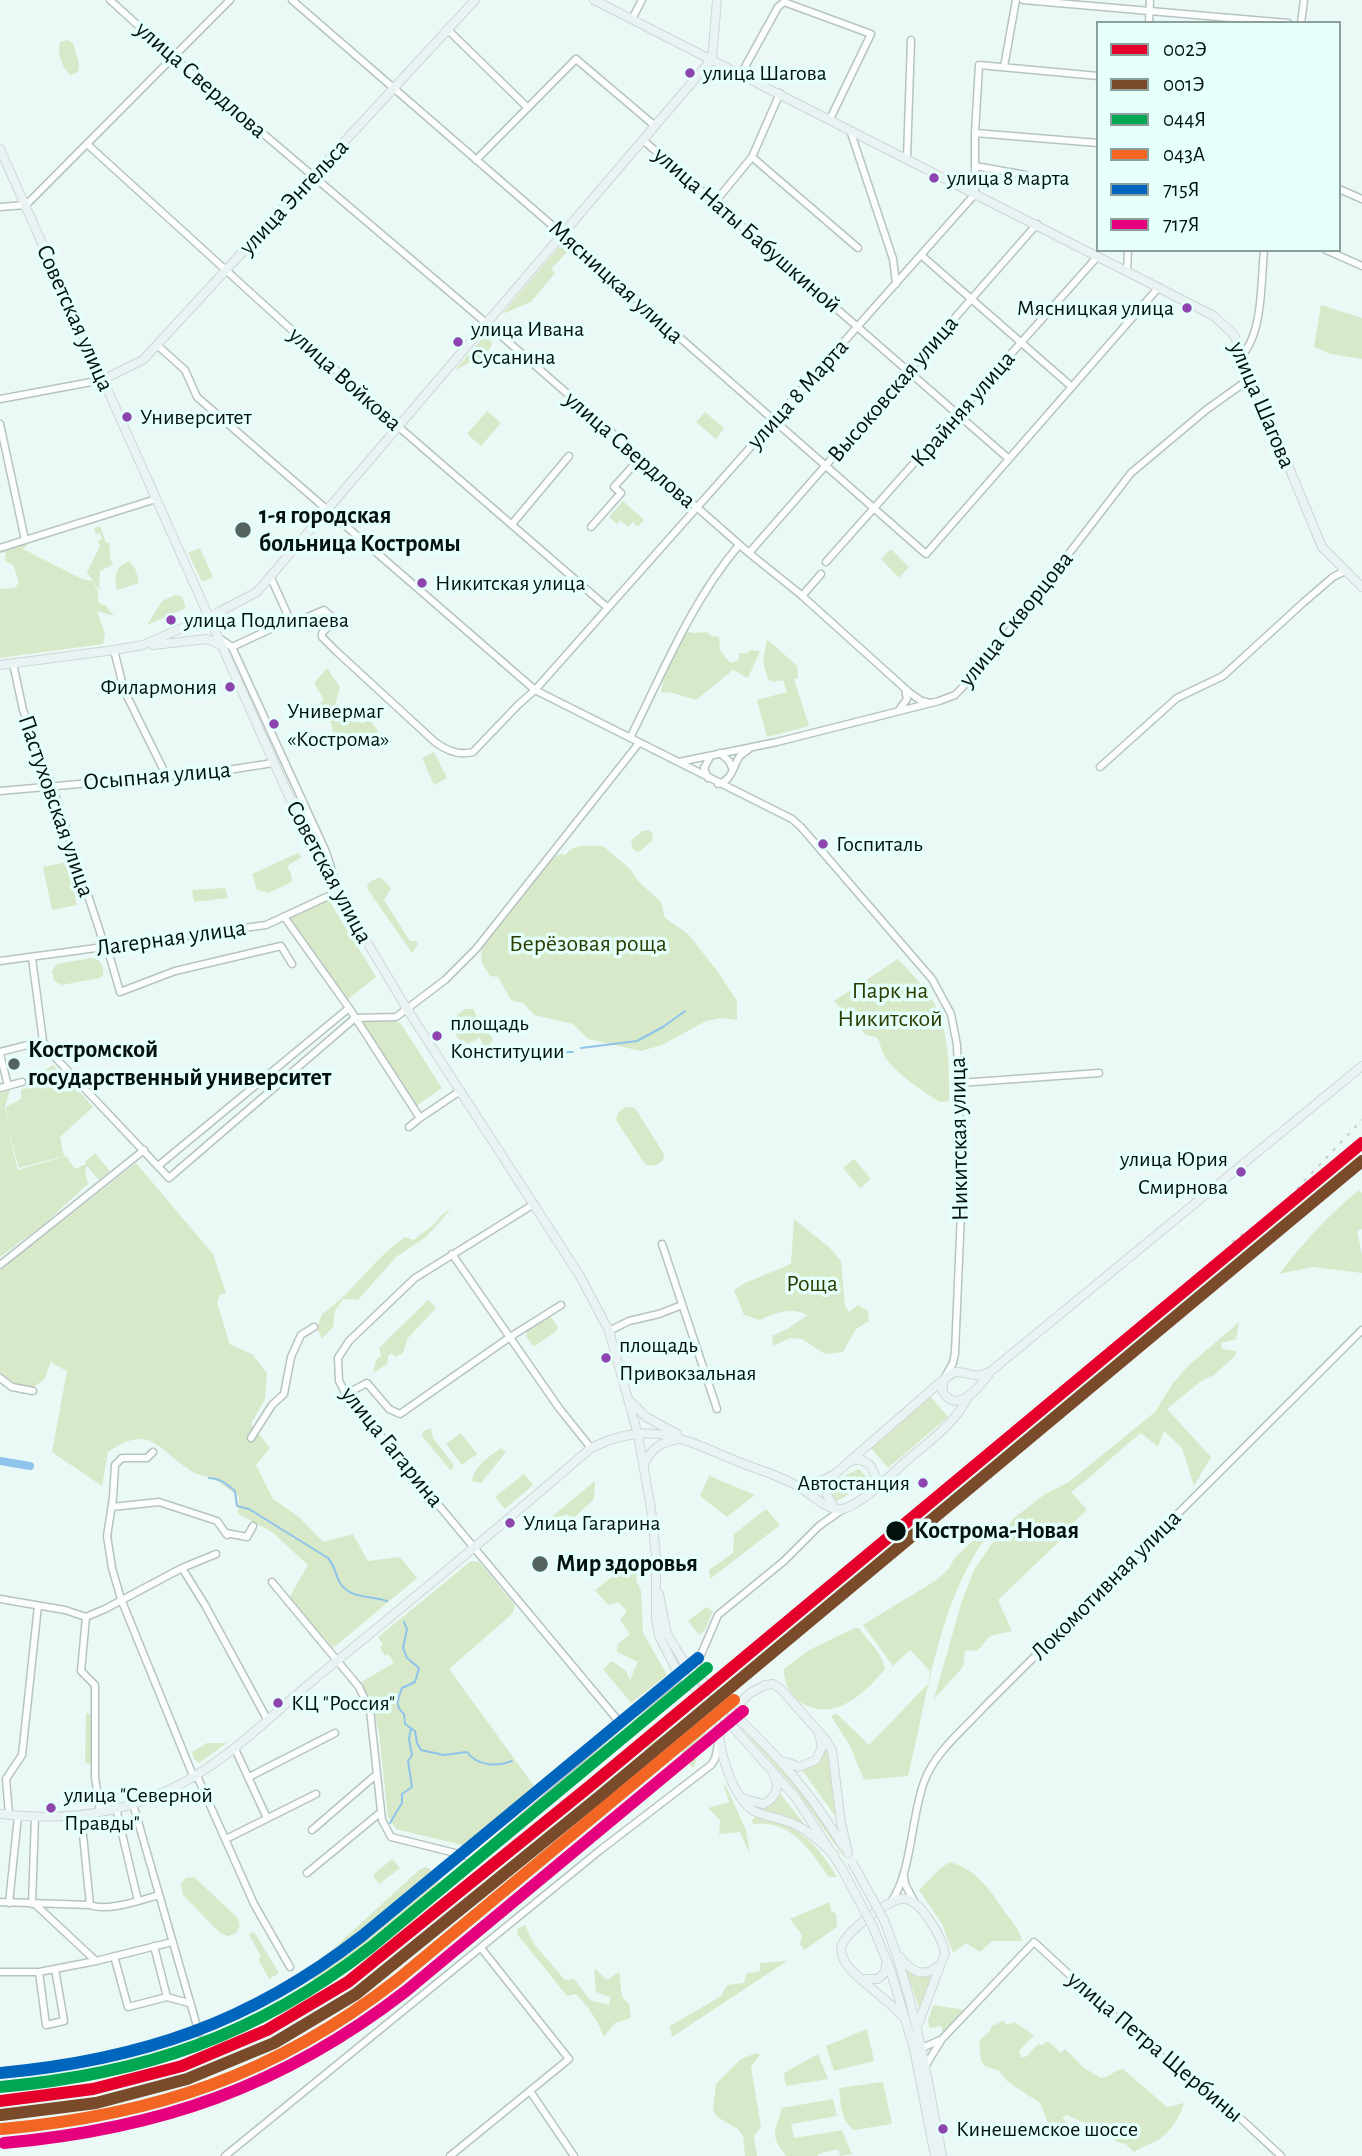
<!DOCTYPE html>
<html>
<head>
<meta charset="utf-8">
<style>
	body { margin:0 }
	#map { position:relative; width:1362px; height:2156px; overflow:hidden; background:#ebf9f6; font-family:"Alegreya Sans",sans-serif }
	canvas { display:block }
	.legend { position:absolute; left:1096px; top:21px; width:245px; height:231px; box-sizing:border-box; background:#e5fffa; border:2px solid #8ba09c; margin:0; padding:9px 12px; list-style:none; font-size:21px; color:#03110f }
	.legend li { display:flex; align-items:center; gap:14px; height:35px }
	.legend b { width:35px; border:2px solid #8ba09c }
</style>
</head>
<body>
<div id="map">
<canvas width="1362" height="2156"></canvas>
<ul class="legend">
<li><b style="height:9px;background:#e4002b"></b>002Э</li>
<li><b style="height:9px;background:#7a4b2a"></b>001Э</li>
<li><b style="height:9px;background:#00a651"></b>044Я</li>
<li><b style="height:9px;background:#f26522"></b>043А</li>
<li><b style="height:9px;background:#0065bd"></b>715Я</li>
<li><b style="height:9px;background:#e5007d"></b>717Я</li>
</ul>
</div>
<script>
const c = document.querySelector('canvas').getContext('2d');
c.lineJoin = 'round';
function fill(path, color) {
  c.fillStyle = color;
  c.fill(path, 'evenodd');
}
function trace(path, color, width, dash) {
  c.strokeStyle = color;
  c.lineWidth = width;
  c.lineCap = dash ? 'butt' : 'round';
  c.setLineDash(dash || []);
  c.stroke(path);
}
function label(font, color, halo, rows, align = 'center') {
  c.font = font + ' "Alegreya Sans",sans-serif';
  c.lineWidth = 7;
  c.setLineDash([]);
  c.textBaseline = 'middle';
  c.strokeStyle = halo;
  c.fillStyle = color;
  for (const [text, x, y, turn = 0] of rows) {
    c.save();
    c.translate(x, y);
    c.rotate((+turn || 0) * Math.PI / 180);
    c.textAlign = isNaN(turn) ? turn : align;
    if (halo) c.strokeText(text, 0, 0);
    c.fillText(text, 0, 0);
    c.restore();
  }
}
const green = new Path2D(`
	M67,40l6,3 6,21 -1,8 -7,3c-9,-6 -14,-23 -11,-33z
	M564,241l11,9 -4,5 -4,-3 -16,17 4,4 -24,29 -29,12z
	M1321,305l41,13v41l-32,-5 -16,-7z
	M488,332l4,12 -5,10 -32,16z
	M487,411l14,12 -20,23 -14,-12z
	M705,412l19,16 -8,11 -20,-17z
	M623,501l21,19 -6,7 -5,-5 -5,5 -8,-7 -3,4 -8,-7z
	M100,526l6,17 3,-1 2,20 3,2 -14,7 -1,19 -12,-18 13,-26 -2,-6 4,-1 -2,-6 -4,1 -2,-6z
	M27,543l1,2 -5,4 59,30 11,2 5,11v10l8,4 8,10 -17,-5 8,23 -2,10 -103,14v-69l15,-1 4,-6 -6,-17 -8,-4 1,-9 -6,1v-2z
	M200,548l13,29 -11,5 -14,-29z
	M891,549l18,18 -10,11 -18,-19z
	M129,561l6,7 4,15 -22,7c-3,-14 -2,-23 12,-29z
	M175,595l7,2 4,11 -39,17 15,-24z
	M686,631l7,2 14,-1 4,4 8,1 1,13 10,13 9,-3v-7h9l2,-3 10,1 -12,27 -15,-8 -37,30 -27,-8 -8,1 3,-18z
	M767,639l30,27 1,12 -4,1 15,47 -42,11 -10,-37 30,-8 -4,-12 -10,2 -5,-3 -5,-17z
	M327,668l13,19 -5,19 6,13 22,4 7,-3 8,11 -2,3 -37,17 -3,-1 -5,-27 -2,-3 -13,2 -6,-10 14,-12 -10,-17z
	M434,752l13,26 -13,7 -12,-27z
	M649,830l4,4 -1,7 -13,11 -6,-2 -2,-9 11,-10z
	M579,846h24l27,23 8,12 23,21 4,16 23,16 30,38 19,29v19l-16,-2 -15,3 -44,24 -21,6 -53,-12 -15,-15 -39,-9 -11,-12 -12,-3 -13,-23 -8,-1 -8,-13 -1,-15 69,-90 11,-4 4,1 5,-5z
	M298,853l4,4 -15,9 4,8 1,8 -24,11 -11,-3 -5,-16z
	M67,862l10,43 -25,5 -9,-43z
	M380,877l11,11 -7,12 26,41h6l2,3 -6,9 -44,-63 -1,-4 3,-4z
	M225,888l3,10 -34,4 -2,-12z
	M328,899l48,78 -29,23 -59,-81z
	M91,958c10,1 13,8 12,17l-3,3 -38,7 -8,-4 -2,-10 5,-7z
	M898,959c11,12 24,25 33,39 19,31 18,68 18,103l-9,1c-15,-9 -51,-33 -57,-49 -3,-6 -2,-10 -7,-16l-10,-2 -32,-34z
	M465,1009h9l4,13 12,2 -1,9 4,6 -3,5 -6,3 -5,-10 -4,4 -12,4 -12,-18 -1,-6z
	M394,1020l7,4 41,64 -27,19 -55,-85z
	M53,1065c14,15 27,26 40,42l-33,30 4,19 -45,12 -12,-41 11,43 48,-14 9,13 11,-5 -1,-2 10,-9 15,18 -11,9 -12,-14 -2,5 3,13 -44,40 -44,33v-164l10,-3 -5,16 3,19 -2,-18 15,-8v-9l13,-6 -1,-6z
	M625,1107l10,1 29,46c0,10 -10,14 -19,10l-29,-44 2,-7z
	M854,1159l17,20 -11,9 -17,-20z
	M136,1163l77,91 13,39 -6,2 -3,7 12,40 2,3 21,9 15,19 -2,26 -14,25 19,24 -14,17 17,34 26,18 24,25 30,-8 15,27 32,-4 17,21 -84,70 -44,-50 19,-33 -36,-33 -34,-18 1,-17c-9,-6 -18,-15 -28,-19 -7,-3 -15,-3 -21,-8 -33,-22 -41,-47 -82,-18l-6,34 -50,-34 15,-81 -12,-6 -4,-4 -6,18 -13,9 -18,-4 -14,-9v-105z
	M1359,1190l3,3v36l-5,2 5,24v18l-50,-6 -33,7c24,-31 50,-60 80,-84z
	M451,1209l-25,28 -30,20 -38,43 -15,-1 -8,12 -2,16 -11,12 -5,-11 5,-14c31,-21 51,-55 83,-77l9,3c6,-6 14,-10 19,-15 9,-8 5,-9 18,-16z
	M794,1219l36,29 11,13 4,45 4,6 9,-7 10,6 1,10 -13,8 -13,23 -18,2 -23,-15 -12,-1 -17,8 -1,-10 15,-7 21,-14c-16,-8 -32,-3 -48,5l-16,-5 -10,-25 11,-7 46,-19z
	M428,1300l8,8 -28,30 -5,15 -8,4 -3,-4 -4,3 -1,8 -14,9 3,-13 5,-4 -2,-8z
	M549,1317l3,1 6,10 -3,4 -20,14 -3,-1 -6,-9 1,-5z
	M1239,1322l-3,17 -15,4 1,6 14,2v4l-22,20 -13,6 -34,28 44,48 -17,29 -12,-38 -18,-17 -6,16 -17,-14c-25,19 -45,41 -70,59l16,18 -17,16 -3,8 -69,66 14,31 -22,5 -12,14 -13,1 -2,16 -29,32 28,-98 12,-31 17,-25 23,-27 31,-24 24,-12 86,-70 18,-29 16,-18z
	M931,1397l17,20 -60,51 -18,-21z
	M431,1428l2,10 21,27 -3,6 -29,-35 1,-5z
	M461,1433l16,21 -15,11 -16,-21z
	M501,1448l5,4 -25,31 -9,-2c2,-15 17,-24 29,-33z
	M859,1469l7,7c-9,13 -18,20 -32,26l-5,-8c8,-12 16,-20 30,-25z
	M524,1474l9,11 -28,24 -10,-12z
	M709,1476h1l45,19 -28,22 -27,-21z
	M595,1481l-1,18 -21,20 -6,-5 -15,7 -3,-2z
	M766,1509l14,16 -70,54 -1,-9 24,-17 1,-19z
	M992,1522l2,2c-8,14 -18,26 -25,41 -33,60 -45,145 -61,211l-44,4 -14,-34 -19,-30 6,-2 32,31 59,-61 2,-13 -20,-21 -17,16 -30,-41 75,-46 11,-11 5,-9z
	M471,1561l8,1 36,43 -3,9 -63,55 88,121 -67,57 -74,-18 -8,-12 -9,-84 -7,-31 -11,-20 33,-19 -6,-9 -3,2 -5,-9 3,-2 -5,-8z
	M640,1562l-4,18 5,11 2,42 24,42 -36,28 -28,-34 9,-8 14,10 4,9 8,-18 -21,-10 1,-8 12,-10 -10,-14 7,-9 -9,-9 -10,3 -13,-15 34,-26z
	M706,1607l7,4 -8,19 -6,5 -11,-14z
	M855,1628h4c9,13 24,26 26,41 -17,21 -46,49 -74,38 -6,-2 -11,-4 -15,-8 -8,-9 -12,-18 -12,-30l25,-19z
	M86,1713l7,2v49l-8,-1z
	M691,1717l15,14 -13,38 -18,-27 -22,16 -7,-11z
	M737,1723c44,41 80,84 109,137l-50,-70z
	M207,1743h20l-28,20 -5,-4 -2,-7z
	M826,1744l3,6 9,70 -36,-50c15,-4 20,-12 24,-26z
	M725,1784l21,46 4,24 -10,-22 -21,2 1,-14 -12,-12 21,-6 -5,-15z
	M779,1792l30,38 -56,-24z
	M755,1817c40,4 63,27 82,60h-8c-20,-27 -36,-57 -76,-53l-1,-4z
	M392,1859l8,9 -21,16 -6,-9z
	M950,1862c25,7 39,26 52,46 7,11 17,19 20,33h-30l-12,11 -14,-9 -13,10 -11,-29 -23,-34 23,-23z
	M426,1867l10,6 5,15 -5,9 -117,94 -6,-9 -2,-13 108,-99z
	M194,1877l44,41 2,8 -4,7 -8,3 -7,-2 -38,-39 -2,-11 5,-6z
	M830,1902l1,9 5,3 1,13 -33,23 -4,-6 2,-9 -12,-16z
	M525,1925l9,19 31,36 9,-1 16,21 19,5 1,-8 -14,-5 -2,-24 13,12 12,-8 3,25 7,7 2,14 -16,5 -11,14c-7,-17 -15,-30 -28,-43l-9,2 -50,-62v-5z
	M254,1932l25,41 -10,6 -11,-20 3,-2 -12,-23z
	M787,1961l-115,76 -2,-11 51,-30 6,-11 17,-2 2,-9 14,-3v-8z
	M905,1968l24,7 6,-1 -15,36z
	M933,2005l32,5 -22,25 -2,-9 -11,2 -2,-7z
	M1003,2021l4,4 7,-3 20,13 -15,16 2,7 6,-2 11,-12 4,1 6,-4 13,12 4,-4 19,19 17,10c9,-1 13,-8 22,-9l44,38 17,-4c-3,13 -16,33 -30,39 -7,4 -13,5 -20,10l-8,-8c-12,-1 -16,-9 -26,-14 -11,-6 -22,-9 -33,-15l-5,2 13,16 -2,4 -15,1 -8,-10 -10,-25 -32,-21 -9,-11 -14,-5 -4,-5 -2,-20 10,-9 3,-6z
	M867,2029l7,32 -40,10 -8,-25z
	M756,2053l4,2 -9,12 10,60 -7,9 3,20h-12l-2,-20 -5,-7 -21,-12 -4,-7 3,-26 25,-25z
	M818,2054l10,25 -42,7 -2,-13z
	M883,2082l9,42 -38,6c-14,-10 -13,-26 -15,-42z
	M833,2099l4,17 -46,8 3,14 48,-8 10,24 -12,2 -2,-7 -20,5v2h-32c-16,-22 -12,-22 -4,-48z`);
const stream = new Path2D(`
	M581,1048l56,-7 26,-14 22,-16
	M530,1056l7,-4c12,6 23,-1 36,0
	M209,1478c12,0 17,6 26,13l2,15 12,3 79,49c7,8 7,16 12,25 11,17 32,12 47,18
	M404,1622l3,7 -4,19 4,10 12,10 -4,14 -13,6c-4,11 -8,17 2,26l1,10 10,7 2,12 4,7 23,5 23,-3c10,14 30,15 45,9
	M390,1823l12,-20v-9l10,-7 -4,-26 4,-6 -3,-16 2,-11`);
const river = new Path2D(`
	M0,1461l30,5`);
const minor = new Path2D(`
	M110,0l64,58 331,281 244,214 51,41 110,99 10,7 10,3
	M292,0l270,234 364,320 233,-267
	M1023,0l265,23
	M632,19l10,-19
	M1149,23l1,-23
	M1301,23l3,-23
	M448,30l79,77
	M1004,67l12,-67
	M741,74l37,-67 6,-5 87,32 -41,85
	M850,130l43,129 3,25
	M975,133l123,10
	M643,140l366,319
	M87,144l306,278 215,186
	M752,157l106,91
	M907,158l4,-118
	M476,160l100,-101 79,67
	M975,166l51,9
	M1339,189l23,10
	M715,202l37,-45 28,-64
	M0,207l26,-2 204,-205
	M1326,250l36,16
	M921,255l151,132
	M1127,271l1,-21
	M157,345l28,25 12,27 338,293 257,129 9,8 131,152 19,35 6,31 5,144 -7,164 -2,10 -8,14
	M1243,354c20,-23 18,-74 21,-104
	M0,399l102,-19
	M0,424l25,116
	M512,524l57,-68
	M591,527l30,-34 -7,-6 26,-29
	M0,548l156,-49
	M749,553l288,-329
	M826,562l272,-306
	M271,578l19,42
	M802,596l19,-22
	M232,647l58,-27h11l23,-10 11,10 -13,13v4l14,14 99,91c12,9 24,14 38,10l45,-47 17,-15 440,-496v-61l4,-68 119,11
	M114,650l10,40 43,87
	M13,663l10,47 27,70 55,167
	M899,710l8,-11 -2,-10
	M630,738c33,-66 61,-136 109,-193
	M720,753l9,8 4,9
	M679,762l98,-20 162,-41 16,-6 25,-26 151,-196 75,-63 46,-33
	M1100,767l77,-69 46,-22 81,-74 29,-25 12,-6
	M708,778l-4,-10 6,-11
	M718,784c15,-4 14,-17 22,-28 3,-3 7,-5 10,-8
	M0,791l215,-19 58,-9
	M285,918l64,90 71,110 40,-27
	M107,947l13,45 55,-21 106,-25 11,18
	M32,958l11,83 8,12 118,125 186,-160 41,-1 49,-37 31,-31 163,-206
	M0,961l266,-36 69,-32 -2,-19 -7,-22 -89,-194 -5,-11 -13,-9
	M0,1052l43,-11
	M0,1054l8,32
	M959,1083l140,-10
	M0,1088l22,-6
	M409,1127l11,-9
	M158,1166l191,-158
	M534,1204l-119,74 -66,63 -11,17 1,23 7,13 275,330
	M662,1244l55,165
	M452,1254l107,154 32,40
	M0,1265l144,-115
	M609,1331l20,-10 30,-7 23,-9
	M0,1378l12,9 21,4
	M346,1394l21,-11 22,26 11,5 110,-77 51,-32
	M251,1438l21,-33 12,-11 7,-37 10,-22 13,-8
	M153,1452l-6,6h-25l-7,7 -2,33 -6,38 5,32 9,31 73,179
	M112,1507l47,-5 58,19 10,14
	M226,1533l21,4 6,-11
	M182,1568l23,37 62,114
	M272,1582l87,105 11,23 12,110 9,17 76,19 154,-132 76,-60 21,-49 66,-54 35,-35 24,-17
	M0,1599l65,11 21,7 19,-8 77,-41 34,-14
	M86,1617l-5,54 14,14v92l5,35
	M235,1749l32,69
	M197,1776l57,128 36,63
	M249,1777l86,-44
	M133,1804l66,229
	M116,1808l22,93
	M9,1815l-3,-36 16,-24 16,-149
	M81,1815l9,90
	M312,1830l65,-56
	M226,1839l90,-45
	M307,1873l74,-61
	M904,1876l1,8 10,19
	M0,1902l90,3c16,7 52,-5 69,-10
	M891,1902c21,-30 20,-85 33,-120 10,-29 40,-53 61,-76l377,-376
	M9,1903l9,-87
	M32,1904l3,-87
	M114,1956l14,51 39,-10 -13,-51
	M96,1961l76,-19
	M0,1972h39l57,-11 -60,-56
	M39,1972l7,53 18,-4 -9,-52
	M167,1997l22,6
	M922,2048l18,-8
	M926,2065l16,-26 92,-97 117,108 57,38 73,68
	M530,2091l44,65
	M225,2156l374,-305 112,-86 4,-6 3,-15
	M450,2156l119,-97 -88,-111`);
const major = new Path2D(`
	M594,0l620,316 20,19 88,212 40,40
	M712,59l5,-59
	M0,149l316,708 91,152 173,267 29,55 29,104 13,74 5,47v63l3,17 17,33
	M102,380l41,-20 332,-360
	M153,645l54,-6 12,5
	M0,665l114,-15 29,-5 76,-33 38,-20 455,-533
	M991,1371c-11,16 -35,46 -49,19l2,-11 11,-7c18,0 17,8 36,-1l371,-305
	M631,1402l15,15 31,17
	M851,1461l9,-2 10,6 6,12 -4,11
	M644,1465c6,-17 18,-23 35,-26
	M796,1485l18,-1 21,-10 109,-95
	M833,1505l-7,-12 7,-16
	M659,1594l8,40 17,28
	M739,1719c44,42 72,75 104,127
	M732,1726l64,72 46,71
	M786,1762l13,5 17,-7 6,-13 -3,-13
	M745,1799l18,5c14,-6 17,-18 10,-31
	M0,1814c58,7 118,1 171,-25 58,-28 102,-76 151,-116 91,-74 181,-149 269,-225 60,-30 93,-8 148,14 20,8 42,14 60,25 11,6 28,24 42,22 17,-1 51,-35 64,-47 23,-20 49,-37 63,-65
	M834,1855c-14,-14 -29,-28 -48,-34 -11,-4 -22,-5 -32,-10 -20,-11 -39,-66 -34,-88l30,-30 15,-8 8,-1 7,4 46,52 6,10 9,73 7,30
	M884,1920c30,76 43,156 58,236
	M873,1927l17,42 24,80 21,107
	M900,1957c11,14 23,22 38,9
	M864,1979h14l7,-7 1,-8
	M906,2020c-14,-18 -56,-45 -62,-60 -2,-5 -4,-10 -2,-15 4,-13 50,-49 63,-46 17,2 37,39 40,54l-28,74`);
const rail = new Path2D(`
	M1327,1168l35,-29
	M1314,1196l48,-39
	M1232,1242l45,-32 85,-90`);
const majorBridge = new Path2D(`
	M684,1662l55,57
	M676,1669l56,57
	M852,1862l32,58
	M842,1869l31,58`);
const rail1 = new Path2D(`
	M0,2101l93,-12 89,-23 85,-36 81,-48 242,-196 772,-643`);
const rail2 = new Path2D(`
	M1,2115l95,-12 91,-24 87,-36 82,-49 243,-197 763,-636`);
const rail3 = new Path2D(`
	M0,2087c144,-13 256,-51 371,-140l336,-279`);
const rail4 = new Path2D(`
	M2,2129c153,-14 273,-54 395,-149l337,-280`);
const rail5 = new Path2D(`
	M0,2073c141,-13 250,-50 362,-137l336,-278`);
const rail6 = new Path2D(`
	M4,2143c155,-14 278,-56 402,-152l337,-280`);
const markers = [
	[690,73,6,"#8e44ad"],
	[934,178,6,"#8e44ad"],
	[1187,308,6,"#8e44ad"],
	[458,342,6,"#8e44ad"],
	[127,417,6,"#8e44ad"],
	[243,530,9,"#546260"],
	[422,583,6,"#8e44ad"],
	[171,620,6,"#8e44ad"],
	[230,687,6,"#8e44ad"],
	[274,724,6,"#8e44ad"],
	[823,844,6,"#8e44ad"],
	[437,1036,6,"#8e44ad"],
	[14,1064,7,"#546260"],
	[1241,1172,6,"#8e44ad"],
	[606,1358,6,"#8e44ad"],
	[923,1483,6,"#8e44ad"],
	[510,1523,6,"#8e44ad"],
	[896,1531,11,"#03110f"],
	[540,1564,9,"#546260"],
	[278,1703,6,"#8e44ad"],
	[51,1808,6,"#8e44ad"],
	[943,2129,6,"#8e44ad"]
];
const busNames = [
	["улица Шагова",703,73],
	["улица 8 марта",947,178],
	["Мясницкая улица",1174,308,"right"],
	["улица Ивана",471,329],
	["Сусанина",471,357],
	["Университет",140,417],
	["Никитская улица",435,583],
	["улица Подлипаева",184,620],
	["Филармония",217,687,"right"],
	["Универмаг",287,711],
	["«Кострома»",287,739],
	["Госпиталь",836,844],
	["площадь",450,1023],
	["Конституции",450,1051],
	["улица Юрия",1228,1159,"right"],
	["Смирнова",1228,1187,"right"],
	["площадь",619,1345],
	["Привокзальная",619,1373],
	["Автостанция",910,1483,"right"],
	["Улица Гагарина",523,1523],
	["КЦ \"Россия\"",291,1703],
	["улица \"Северной",64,1795],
	["Правды\"",64,1823],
	["Кинешемское шоссе",956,2129]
];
const streetNames = [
	["улица Свердлова",201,80,41],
	["улица Энгельса",294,197,-47],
	["улица Наты Бабушкиной",747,230,41],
	["Мясницкая улица",616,282,42],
	["Советская улица",75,318,66],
	["улица Войкова",345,379,42],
	["Высоковская улица",893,389,-49],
	["улица 8 Марта",798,394,-48],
	["улица Шагова",1262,405,67],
	["Крайняя улица",963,409,-49],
	["улица Свердлова",630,450,41],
	["улица Скворцова",1016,619,-51],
	["Осыпная улица",157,776,-5],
	["Пастуховская улица",56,806,71],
	["Советская улица",329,872,62],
	["Лагерная улица",171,938,-8],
	["Никитская улица",959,1139,-91],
	["улица Гагарина",392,1447,51],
	["Локомотивная улица",1106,1585,-45],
	["улица Петра Щербины",1155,2047,40]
];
const poiNames = [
	["1-я городская",259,516],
	["больница Костромы",259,544],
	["Костромской",28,1050],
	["государственный университет",28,1078],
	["Мир здоровья",556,1564]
];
const parkNames = [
	["Берёзовая роща",588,944],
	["Парк на",890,991],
	["Никитской",890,1019],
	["Роща",812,1284]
];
const stopNames = [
	["Кострома-Новая",914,1531]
];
fill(green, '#d7e9c9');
trace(stream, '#8fc4ea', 2);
trace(river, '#8fc4ea', 8);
trace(minor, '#b6c4c1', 9);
trace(major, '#cfd6d5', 10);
trace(minor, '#fcfefe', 6);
trace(major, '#eaf3f4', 8);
trace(rail, '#cbcece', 2, [3.5, 7]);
trace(majorBridge, '#cfd6d5', 10, []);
trace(majorBridge, '#eaf3f4', 8);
trace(rail1, '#e4002b', 12);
trace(rail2, '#7a4b2a', 12);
trace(rail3, '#00a651', 12);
trace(rail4, '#f26522', 12);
trace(rail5, '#0065bd', 12);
trace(rail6, '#e5007d', 12);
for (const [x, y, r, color] of markers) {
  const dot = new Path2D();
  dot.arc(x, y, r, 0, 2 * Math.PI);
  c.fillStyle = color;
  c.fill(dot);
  trace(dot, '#e5fffa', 2.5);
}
label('22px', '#03110f', '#e5fffa', busNames, 'left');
label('24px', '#03110f', '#e5fffa', streetNames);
label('bold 24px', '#03110f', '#e5fffa', poiNames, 'left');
label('24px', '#2c3d02', '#e5fffa', parkNames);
label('bold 24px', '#03110f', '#e5fffa', stopNames, 'left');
</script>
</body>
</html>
